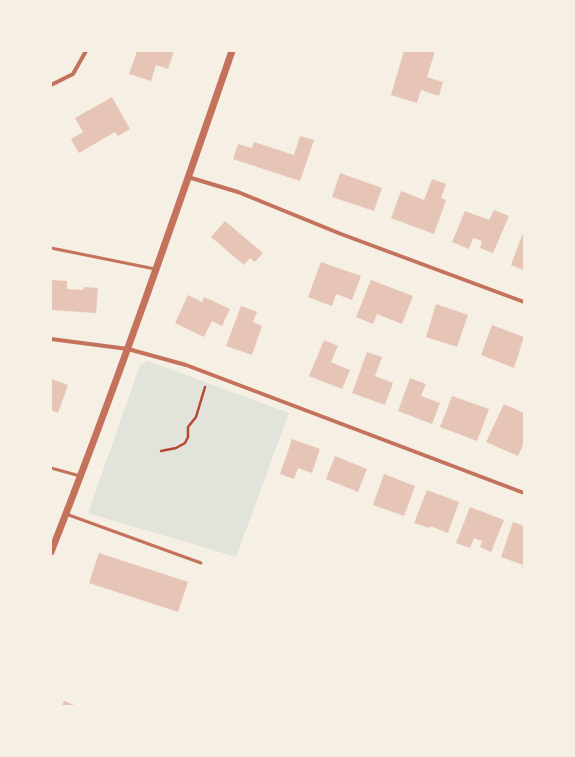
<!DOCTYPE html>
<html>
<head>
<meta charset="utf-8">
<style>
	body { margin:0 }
	#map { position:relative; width:575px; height:757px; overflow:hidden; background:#f6efe4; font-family:"Nunito Sans",sans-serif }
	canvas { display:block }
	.frame { position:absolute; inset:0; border:52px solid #f6efe4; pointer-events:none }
</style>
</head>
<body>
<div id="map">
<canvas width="575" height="757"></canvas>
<div class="frame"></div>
</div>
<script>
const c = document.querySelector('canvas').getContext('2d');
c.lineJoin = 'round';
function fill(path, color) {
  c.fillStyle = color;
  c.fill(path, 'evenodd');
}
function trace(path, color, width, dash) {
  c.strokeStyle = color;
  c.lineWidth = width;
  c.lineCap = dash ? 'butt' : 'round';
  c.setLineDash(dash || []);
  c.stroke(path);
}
const green = new Path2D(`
	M148,361l141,52 -53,144 -148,-44 52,-148z`);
const building = new Path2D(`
	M137,51h37l-6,18 -12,-4 -5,16 -22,-7z
	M404,51h31l-8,26 16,5 -4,14 -18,-6 -4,13 -26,-8z
	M112,97l18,32 -12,7 -3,-4 -36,21 -8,-14 12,-7 -8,-14z
	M300,136l14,4 -14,41 -67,-22 5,-15 14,4 2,-6 40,13z
	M340,173l42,15 -8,23 -42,-14z
	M432,179l14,5 -5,14 5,2 -12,34 -43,-16 10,-27 23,9z
	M494,210l15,6 -16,37 -13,-5 2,-7 -9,-3 -4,11 -17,-7 13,-31 24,9z
	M225,221l38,32 -8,9 -5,-4 -6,7 -33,-28z
	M524,230v40l-13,-5z
	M321,262l40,14 -9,24 -16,-6 -4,12 -24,-9z
	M52,280l15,1v8l16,1 1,-3 14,1 -2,25 -45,-3z
	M371,280l42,16 -11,28 -25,-10 -4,10 -17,-7z
	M188,295l14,7 2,-5 26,12 -8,17 -10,-5 -8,16 -29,-14z
	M436,304l32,11 -11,32 -31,-10z
	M241,306l16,6 -4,10 9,4 -10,29 -26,-9z
	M492,325l32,12 -10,31 -33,-13z
	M324,340l14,6 -7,16 19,8 -8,19 -33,-13z
	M367,352l15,5 -7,19 18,7 -8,22 -33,-12z
	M410,378l16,6 -5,12 19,7 -8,21 -34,-13z
	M51,379l17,6 -10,28 -7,-3z
	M452,396l37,13 -12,32 -37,-14z
	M504,404l20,9v30l-6,13 -32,-14z
	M292,439l28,10 -8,24 -14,-5 -4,11 -14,-5z
	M335,456l32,13 -9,23 -32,-13z
	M384,474l31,12 -11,30 -31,-11z
	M427,490l32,12 -11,31 -18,-7 -1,2 -15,-5z
	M470,507l34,13 -13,32 -11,-5 2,-6 -8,-3 -4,10 -14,-5z
	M513,522l11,4v42l-2,-1 1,-2 -22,-8z
	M99,553l89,29 -10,30 -89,-29z
	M64,701l13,5h-15z`);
const path = new Path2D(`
	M161,451l15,-3 9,-5 3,-6v-10l8,-10 9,-30`);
const service = new Path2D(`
	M51,248l104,21
	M51,468l29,8
	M66,514l135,49`);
const minor = new Path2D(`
	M51,85l22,-11 13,-23
	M188,177l50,15 103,42 183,68
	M51,339l77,10 58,16 338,128`);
const tertiary = new Path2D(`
	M51,552c65,-165 123,-333 181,-501`);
fill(green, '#e2e4dc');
fill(building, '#e6c5b7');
trace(path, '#b5482f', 2.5);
trace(service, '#c5725c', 3);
trace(minor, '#c5725c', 4);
trace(tertiary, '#c5725c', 7);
</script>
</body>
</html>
